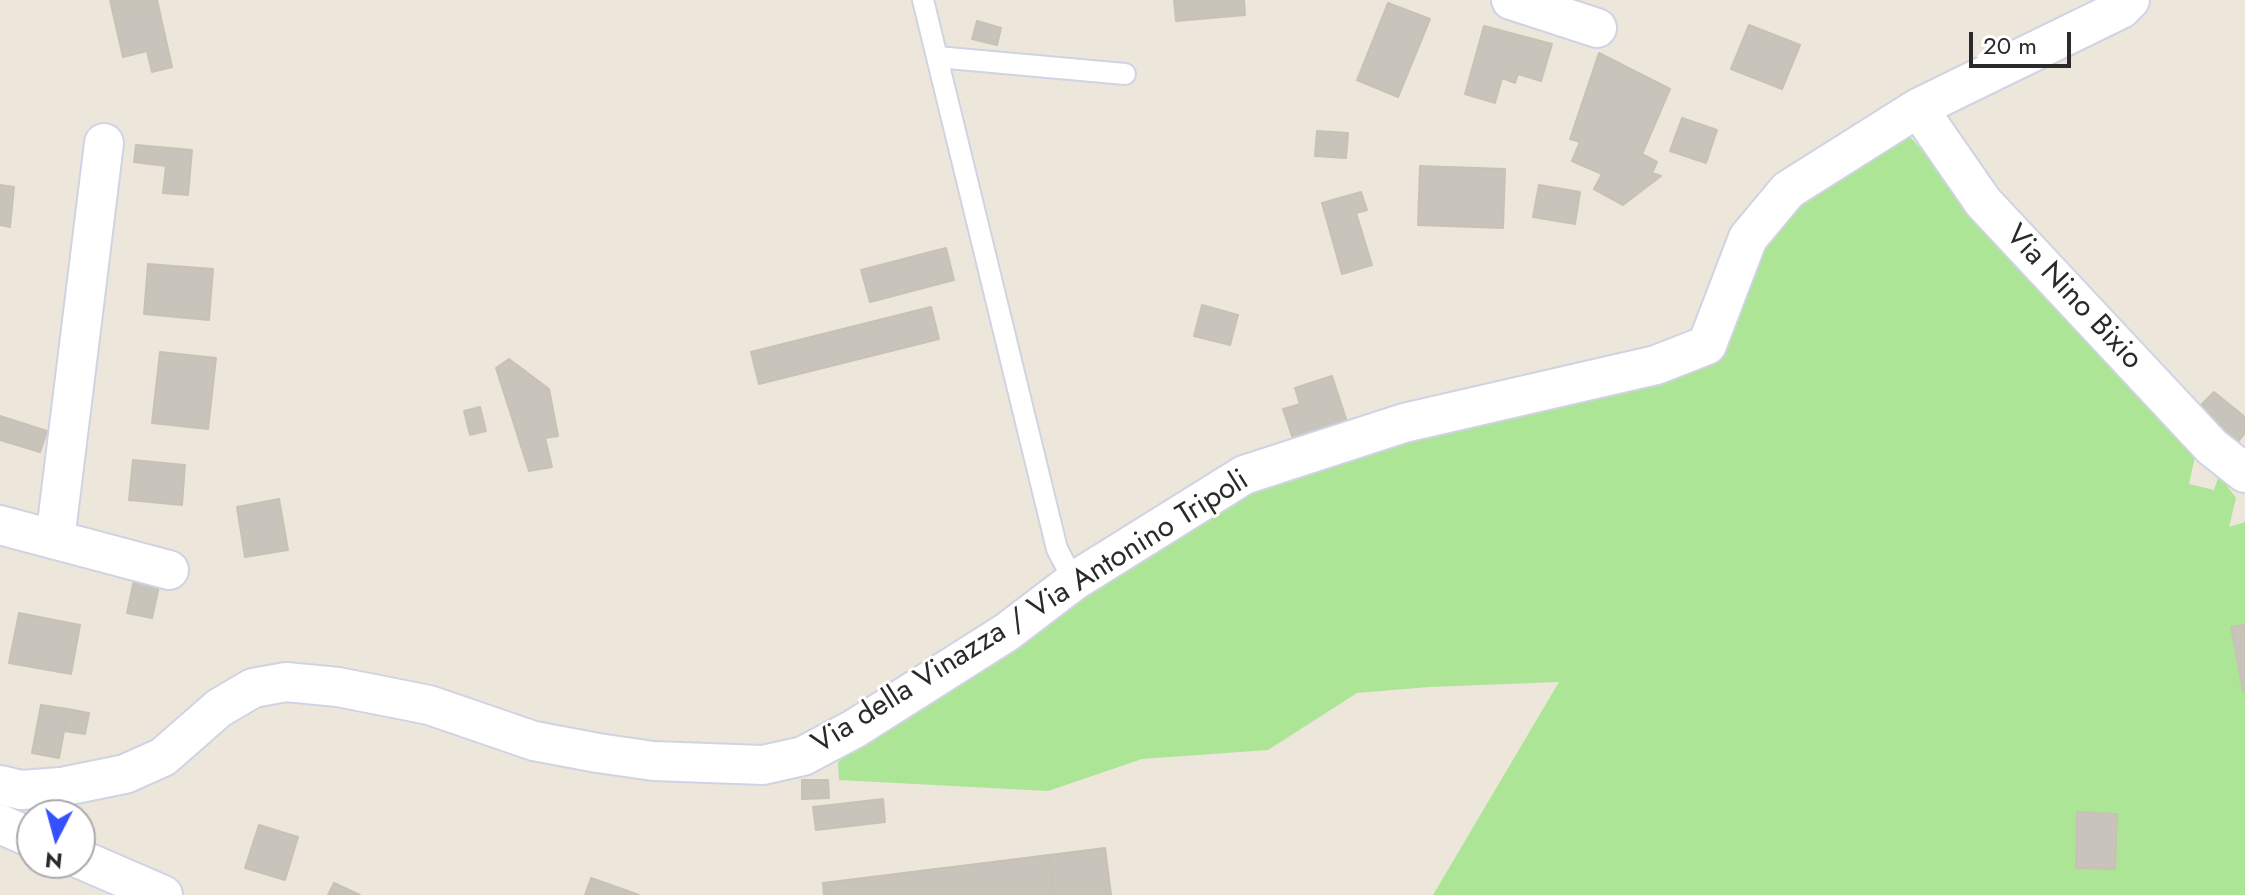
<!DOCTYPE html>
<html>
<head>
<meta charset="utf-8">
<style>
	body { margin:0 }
	#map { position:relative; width:2245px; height:895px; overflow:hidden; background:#ede6db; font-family:Jost,sans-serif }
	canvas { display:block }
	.north { position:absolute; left:16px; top:799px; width:80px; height:80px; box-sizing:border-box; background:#fff; border:2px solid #aaa; border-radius:50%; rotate:186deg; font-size:22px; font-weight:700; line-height:32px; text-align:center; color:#2a2a2a }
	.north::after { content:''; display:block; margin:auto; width:28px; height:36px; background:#3550ff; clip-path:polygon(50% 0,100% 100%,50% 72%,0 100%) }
	.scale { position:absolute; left:1969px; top:32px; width:102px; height:36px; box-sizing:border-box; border:4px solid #2a2a2a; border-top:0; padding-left:10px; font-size:24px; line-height:28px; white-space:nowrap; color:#2a2a2a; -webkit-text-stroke:6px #fff; paint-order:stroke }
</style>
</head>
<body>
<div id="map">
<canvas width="2245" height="895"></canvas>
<div class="north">N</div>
<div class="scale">20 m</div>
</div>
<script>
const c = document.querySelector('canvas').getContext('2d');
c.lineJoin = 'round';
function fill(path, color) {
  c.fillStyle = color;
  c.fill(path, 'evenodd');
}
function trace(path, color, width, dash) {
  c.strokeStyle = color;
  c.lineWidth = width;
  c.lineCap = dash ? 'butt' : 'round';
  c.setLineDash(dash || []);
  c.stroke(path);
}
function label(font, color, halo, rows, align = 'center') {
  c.font = font + ' Jost,sans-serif';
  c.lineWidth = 6;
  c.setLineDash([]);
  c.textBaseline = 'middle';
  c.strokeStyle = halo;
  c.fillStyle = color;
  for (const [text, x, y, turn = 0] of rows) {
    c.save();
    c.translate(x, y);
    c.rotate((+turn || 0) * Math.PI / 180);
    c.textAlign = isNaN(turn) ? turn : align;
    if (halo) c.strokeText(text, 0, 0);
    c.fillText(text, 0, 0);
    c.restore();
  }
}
const green = new Path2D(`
	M1909,136l288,311 -8,37 25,6 5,-15 17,23 -7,29 16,-5v373h-812l126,-213 -130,5 -72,6 -89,57 -126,9 -94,32 -209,-11 -1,-18 82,-62 315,-200 172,-64 257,-59 130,-173z`);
const building = new Path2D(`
	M110,0h47l15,67 -20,5 -5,-21 -24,6z
	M1174,0h70l1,15 -69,6z
	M1388,3l42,16 -32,78 -41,-17z
	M977,21l24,7 -4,17 -25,-6z
	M1749,25l51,20 -18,44 -51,-20z
	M1484,26l68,18 -11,37 -23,-7 -3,9 -13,-5 -7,25 -30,-9z
	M1599,53l71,36 -28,65 15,8 -5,11 9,3 -38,29 -29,-16 8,-15 -30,-13 8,-19 -10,-3z
	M1682,118l35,12 -11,33 -36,-12z
	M1317,131l31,2 -2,25 -31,-2z
	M136,145l56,5 -4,45 -25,-2 3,-27 -32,-4z
	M1420,166l85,3 -2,59 -85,-3z
	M0,185l14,2 -4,40 -10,-2z
	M1539,185l41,7 -5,32 -42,-7z
	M1361,192l6,18 -11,3 16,52 -30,9 -20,-71z
	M946,248l8,32 -84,22 -9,-32z
	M148,264l65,5 -4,51 -65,-6z
	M1202,305l36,10 -8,30 -36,-9z
	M931,307l8,32 -180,45 -8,-32z
	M160,352l56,6 -8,71 -56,-6z
	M509,359l40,30 9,47 -13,2 7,29 -23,4 -33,-103z
	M1332,376l15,46 -54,17 -10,-30 17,-5 -5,-16z
	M2214,392l31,25v16l-8,10 -36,-38z
	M480,407l6,24 -16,4 -6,-24z
	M0,416l47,15 -7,21 -40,-12z
	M133,460l52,5 -3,40 -53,-5z
	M279,499l9,51 -43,7 -8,-50z
	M134,580l25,6 -7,32 -25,-5z
	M19,613l61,12 -9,49 -62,-11z
	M2245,625v66h-2l-12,-64z
	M41,705l27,4 -9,49 -27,-5z
	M68,709l21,4 -4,21 -21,-3z
	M802,780h26l1,18 -27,1z
	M883,799l2,23 -69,8 -3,-23z
	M2077,812l40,2 -2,55 -39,-1z
	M259,825l39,12 -13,43 -40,-12z
	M1105,848l6,47h-57l-5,-40z
	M1049,855l5,40h-230l-1,-12z
	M591,878l48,17h-54z
	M334,883l26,12h-32z`);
const lane = new Path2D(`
	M923,0l134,549 17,32
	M937,57l188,17`);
const street = new Path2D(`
	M1511,0l86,28
	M1918,108l65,94 229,245 33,26
	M0,525l169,45
	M55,540l49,-397
	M0,785l21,5 40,-3 64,-13 38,-17 56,-49 34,-20 33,-6 52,5 91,18 105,36 64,12 55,8 110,4 40,-9 51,-27 153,-97 67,-51 170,-106 160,-52 252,-58 51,-20 41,-107 40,-48 130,-82 203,-99 9,-9
	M0,824l32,14
	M80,859l83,36`);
const streetNames = [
	["Via Nino Bixio",2073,298,47],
	["Via della Vinazza / Via Antonino Tripoli",1031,613,-32]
];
fill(green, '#ace595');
fill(building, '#c8c3bb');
trace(building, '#c8c2b5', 2);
trace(lane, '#d0d3e3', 24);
trace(street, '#d0d3e3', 42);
trace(lane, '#fff', 20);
trace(street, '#fff', 38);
label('30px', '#2a2a2a', '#fff', streetNames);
</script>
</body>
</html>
